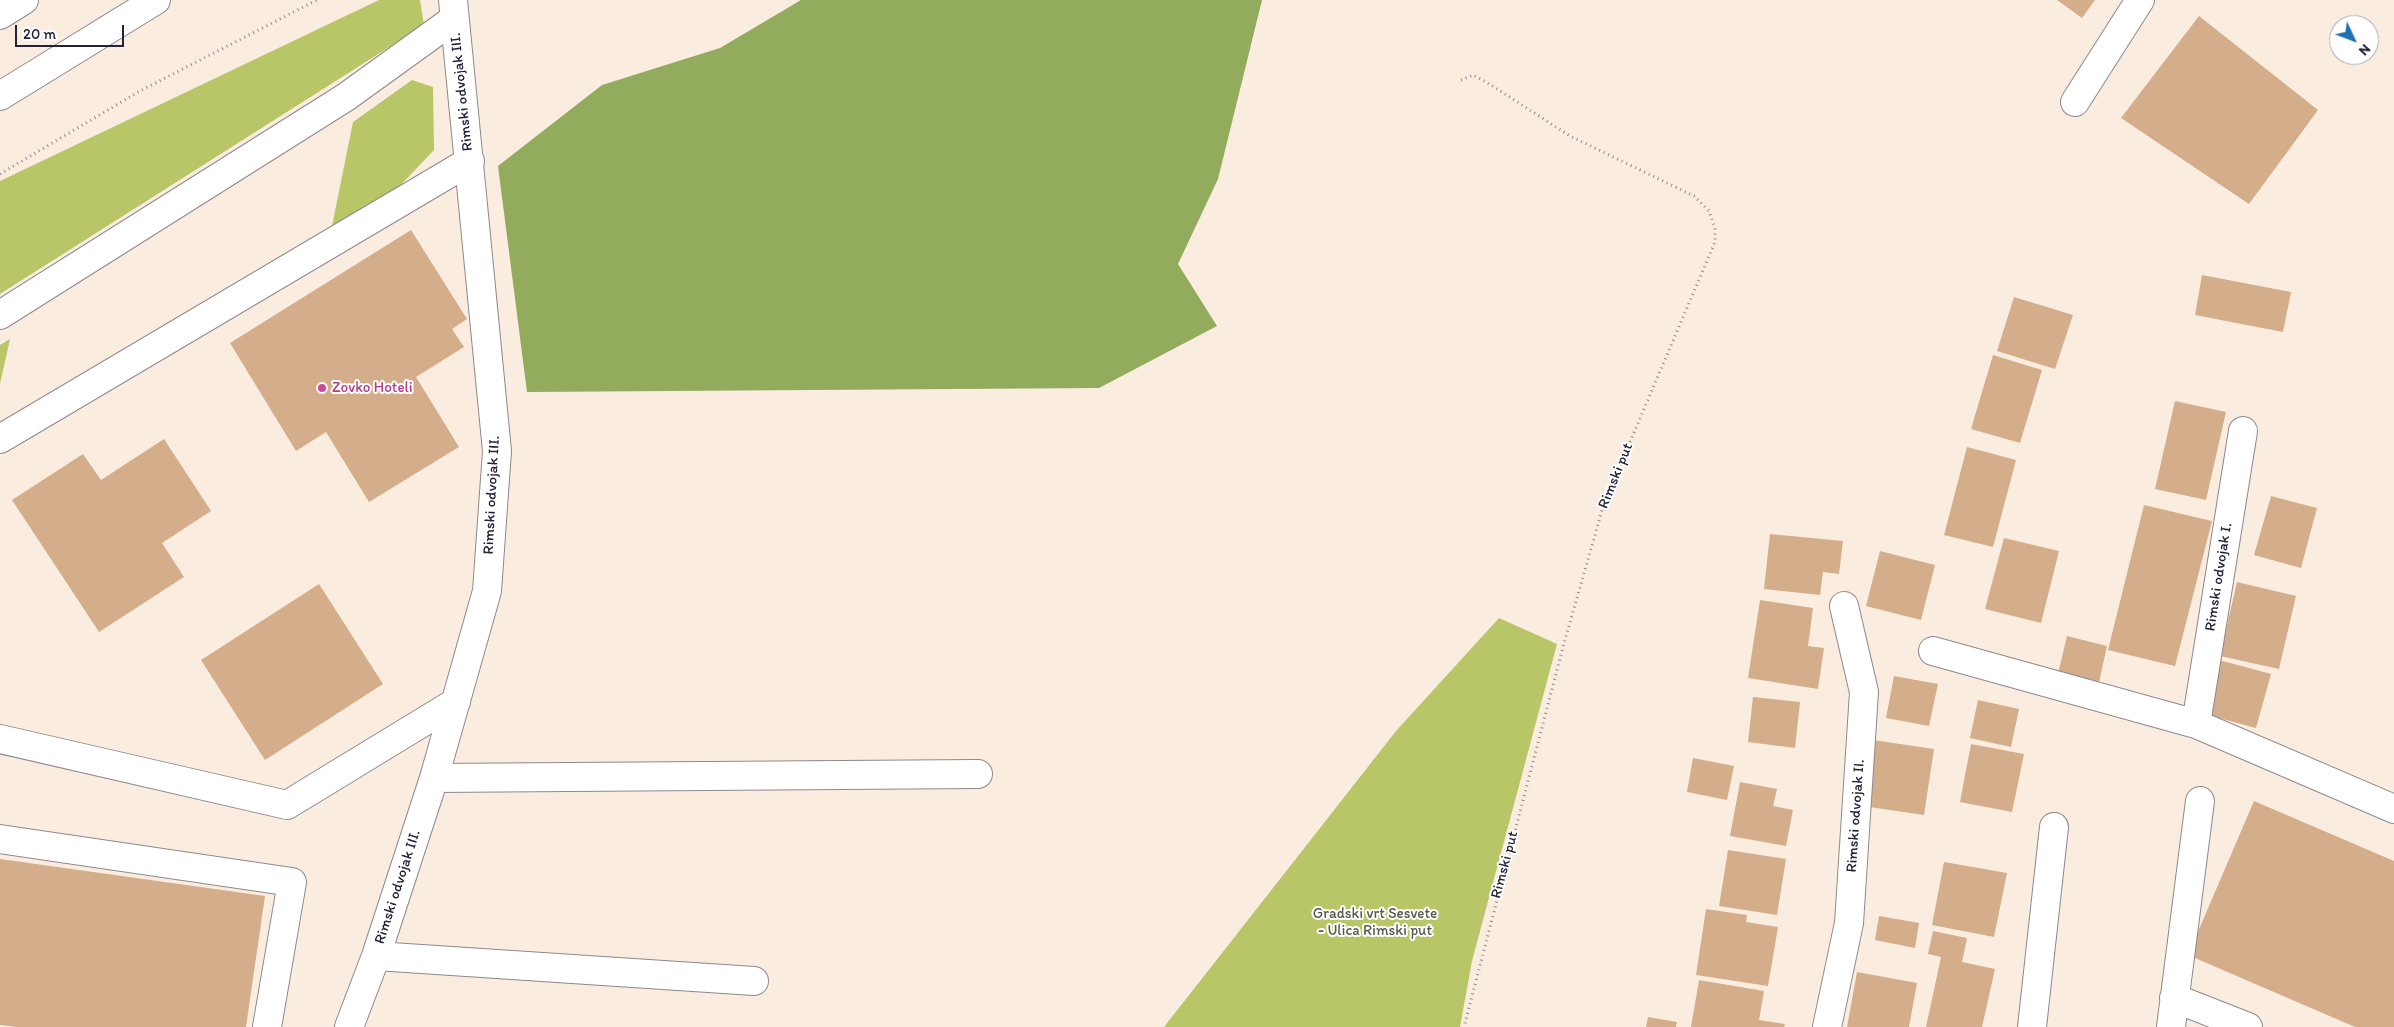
<!DOCTYPE html>
<html>
<head>
<meta charset="utf-8">
<style>
	body { margin:0 }
	#map { position:relative; width:2394px; height:1027px; overflow:hidden; background:#faede0; font-family:Itim,sans-serif }
	canvas { display:block }
	.north { position:absolute; left:2329px; top:15px; width:50px; height:50px; box-sizing:border-box; background:#fff; border:1px solid #a7a7b1; border-radius:50%; rotate:133deg; font-size:14px; font-weight:700; line-height:20px; text-align:center; color:#22223b }
	.north::after { content:''; display:block; margin:auto; width:18px; height:22px; background:#1f6fb2; clip-path:polygon(50% 0,100% 100%,50% 72%,0 100%) }
	.scale { position:absolute; left:15px; top:25px; width:109px; height:22px; box-sizing:border-box; border:2px solid #22223b; border-top:0; padding-left:6px; font-size:15px; line-height:18px; white-space:nowrap; color:#22223b; -webkit-text-stroke:4px #fff; paint-order:stroke }
</style>
</head>
<body>
<div id="map">
<canvas width="2394" height="1027"></canvas>
<div class="north">N</div>
<div class="scale">20 m</div>
</div>
<script>
const c = document.querySelector('canvas').getContext('2d');
c.lineJoin = 'round';
function fill(path, color) {
  c.fillStyle = color;
  c.fill(path, 'evenodd');
}
function trace(path, color, width, dash) {
  c.strokeStyle = color;
  c.lineWidth = width;
  c.lineCap = dash ? 'butt' : 'round';
  c.setLineDash(dash || []);
  c.stroke(path);
}
function label(font, color, halo, rows, align = 'center') {
  c.font = font + ' Itim,sans-serif';
  c.lineWidth = 4;
  c.setLineDash([]);
  c.textBaseline = 'middle';
  c.strokeStyle = halo;
  c.fillStyle = color;
  for (const [text, x, y, turn = 0] of rows) {
    c.save();
    c.translate(x, y);
    c.rotate((+turn || 0) * Math.PI / 180);
    c.textAlign = isNaN(turn) ? turn : align;
    if (halo) c.strokeText(text, 0, 0);
    c.fillText(text, 0, 0);
    c.restore();
  }
}
const green = new Path2D(`
	M379,0h41l4,25 -424,269v-113z
	M412,80l21,7 1,63 -39,41 -63,35 21,-104z
	M10,339l-10,45v-39z
	M1499,618l58,26 -85,317 -12,66h-296l232,-296z`);
const forest = new Path2D(`
	M801,0h461l-44,179 -40,85 39,62 -118,62 -572,4 -29,-226 104,-81 118,-37z`);
const building = new Path2D(`
	M2057,0h38l-13,18z
	M2199,16l119,94 -69,94 -128,-86z
	M411,230l56,89 -15,10 12,18 -48,30 43,70 -90,55 -43,-70 -30,19 -66,-108z
	M2202,275l89,17 -8,40 -88,-17z
	M2014,297l59,18 -18,54 -58,-18z
	M1993,355l49,15 -22,73 -49,-14z
	M2175,401l51,11 -20,88 -51,-11z
	M164,439l47,72 -49,32 22,34 -85,55 -87,-132 71,-46 18,26z
	M1967,447l49,13 -23,87 -49,-12z
	M2271,496l46,12 -16,60 -47,-13z
	M2144,505l68,16 -37,145 -67,-16z
	M1770,534l73,7 -4,33 -16,-2 -3,23 -56,-6z
	M2004,538l55,13 -18,72 -56,-14z
	M1880,551l55,14 -14,55 -55,-14z
	M2237,582l59,14 -17,73 -59,-13z
	M319,584l64,100 -118,76 -64,-100z
	M1760,600l53,8 -5,38 16,2 -6,41 -70,-11z
	M2067,636l40,10 -9,41 -41,-9z
	M2219,660l52,14 -15,54 -52,-14z
	M1894,676l44,8 -9,42 -43,-8z
	M1753,697l47,5 -5,46 -47,-6z
	M1978,700l41,9 -8,38 -41,-9z
	M1873,740l61,9 -10,66 -61,-9z
	M1971,744l53,10 -12,58 -52,-10z
	M1693,758l41,8 -7,34 -40,-8z
	M1740,782l37,7 -4,17 20,4 -7,36 -56,-10z
	M2254,801l140,60v166h-39l-167,-72z
	M1728,850l58,9 -9,56 -58,-9z
	M0,859l265,37 -19,131h-229l-17,-2z
	M1944,862l63,11 -13,64 -62,-12z
	M1706,909l41,6 -1,7 32,5 -10,59 -72,-11z
	M1879,916l40,7 -4,25 -40,-8z
	M1933,931l34,7 -5,24 33,7 -13,58h-56l15,-70 -13,-3z
	M1857,972l60,11 -8,44h-62z
	M1699,980l65,11 -5,29 26,4 -1,3h-93z
	M1648,1017l29,5 -1,5h-30z`);
const path = new Path2D(`
	M1461,80l12,-5 18,10 79,51 124,60 15,15 6,17v14l-111,261 -41,144 -99,380
	M0,174l140,-83 177,-91`);
const minor = new Path2D(`
	M2075,102l65,-102
	M0,315l346,-218 108,-78
	M0,439l470,-278
	M1933,651l263,73 198,85
	M2196,724l47,-293
	M0,739l287,66 169,-103
	M434,778l544,-4
	M0,839l292,43 -25,145
	M376,956l378,25
	M2174,998l74,29
	M349,1027l27,-71 58,-178 53,-187 10,-140 -44,-451
	M1827,1027l22,-104 15,-231 -20,-86
	M2032,1027l22,-200
	M2171,1027l29,-226`);
const major = new Path2D(`
	M0,15l24,-15
	M0,96l156,-96`);
const markers = [
	[322,388,5,"#d1479c"]
];
const streetNames = [
	["Rimski odvojak III.",462,92,-96],
	["Rimski put",1616,476,-68],
	["Rimski odvojak III.",492,495,-87],
	["Rimski odvojak I.",2219,577,-81],
	["Rimski odvojak II.",1856,816,-86],
	["Rimski put",1505,865,-75],
	["Rimski odvojak III.",398,887,-72]
];
const hotelNames = [
	["Zovko Hoteli",332,388]
];
const parkNames = [
	["Gradski vrt Sesvete",1375,914],
	["- Ulica Rimski put",1375,931]
];
fill(green, '#b8c668');
fill(forest, '#92ab5c');
fill(building, '#d4ad8a');
trace(minor, '#8e888e', 30);
trace(major, '#8e888e', 30);
trace(path, '#8e888e', 3, [1, 4]);
trace(minor, '#fff', 28);
trace(major, '#fff', 28);
for (const [x, y, r, color] of markers) {
  const dot = new Path2D();
  dot.arc(x, y, r, 0, 2 * Math.PI);
  c.fillStyle = color;
  c.fill(dot);
  trace(dot, '#fff', 2);
}
label('15px', '#22223b', '#fff', streetNames);
label('15px', '#b23c85', '#fff', hotelNames, 'left');
label('15px', '#565b4b', '#fff', parkNames);
</script>
</body>
</html>
